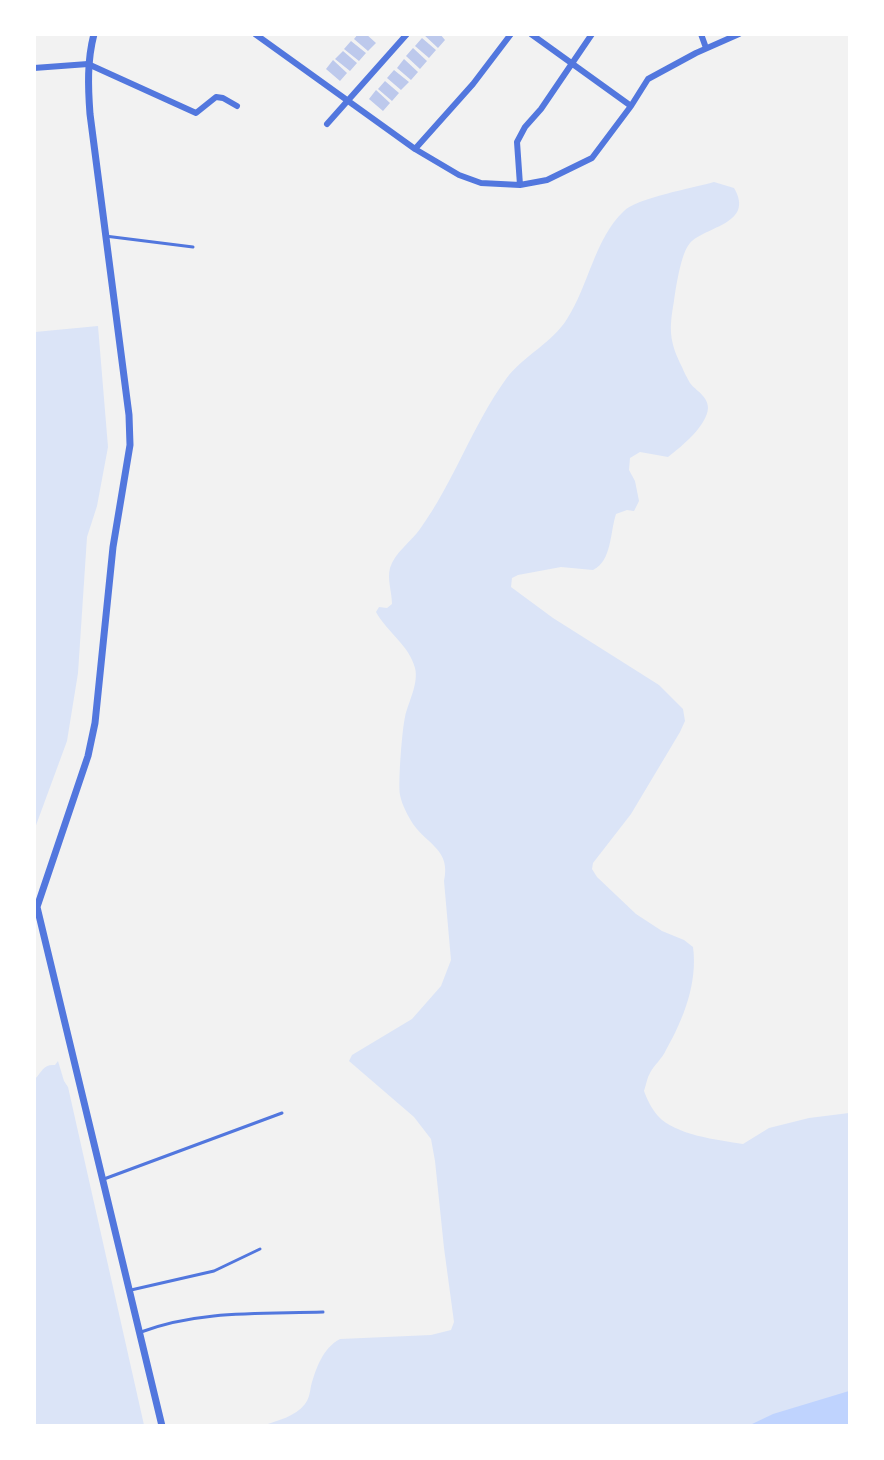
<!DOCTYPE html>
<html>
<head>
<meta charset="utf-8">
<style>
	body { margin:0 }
	#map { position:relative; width:884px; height:1460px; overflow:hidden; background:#f2f2f2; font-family:Poppins,sans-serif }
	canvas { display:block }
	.frame { position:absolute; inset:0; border:36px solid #fff; pointer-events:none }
</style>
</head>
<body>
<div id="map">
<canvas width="884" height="1460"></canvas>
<div class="frame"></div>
</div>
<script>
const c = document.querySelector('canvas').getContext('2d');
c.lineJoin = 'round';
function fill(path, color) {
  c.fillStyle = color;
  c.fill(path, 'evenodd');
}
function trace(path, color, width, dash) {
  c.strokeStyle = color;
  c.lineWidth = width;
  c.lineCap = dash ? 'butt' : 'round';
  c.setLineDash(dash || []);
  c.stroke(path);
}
const green = new Path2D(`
	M714,182l20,6c21,36 -28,38 -44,55 -9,10 -14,44 -16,58 -5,28 -5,40 8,66 2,5 5,11 8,16 6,8 18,13 18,25 -1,18 -27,39 -40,49l-28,-5 -10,6 -1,12 6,11 4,20 -5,10 -7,-1 -11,4c-6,18 -4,47 -23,56l-32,-3 -43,8 -6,3 -1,9 42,31 106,67 24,24 2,12 -5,11 -49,82 -38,49 -1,6 5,8 39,37 26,17 22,9 9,7c5,36 -10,73 -27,103 -4,9 -12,15 -16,23 -3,5 -4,12 -6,18 3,8 7,17 14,25 17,19 60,24 85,28l26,-16 40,-10 40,-5v312l-586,1c15,-6 32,-9 42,-22 4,-5 5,-12 6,-18 5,-18 12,-38 29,-47l91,-4 20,-5 3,-8 -10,-74 -9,-87 -4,-22 -17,-22 -65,-56 3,-6 60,-36 29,-33 10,-26 -7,-79c7,-31 -16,-36 -31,-57 -5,-8 -11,-19 -13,-29 -2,-12 2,-65 5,-78 3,-14 14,-34 10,-49 -6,-23 -28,-36 -39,-56l3,-5 8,1 5,-4c0,-12 -5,-24 -2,-36 5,-16 21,-26 30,-39 34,-47 52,-103 86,-150 17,-23 46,-36 61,-60 21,-32 28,-81 57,-108 13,-13 69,-23 90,-29z
	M98,326l10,121 -11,59 -10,31 -9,136 -11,68 -32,87v-496z
	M58,1061l6,20 4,6 76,338h-109v-346c7,-7 8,-15 20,-14z`);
const water = new Path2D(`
	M849,1391v34h-99l23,-11z`);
const building = new Path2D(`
	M358,34h8l10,9 -8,8 -14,-12z
	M423,34h17l5,6 -7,8z
	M422,38l14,12 -7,8 -14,-12z
	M351,41l15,12 -7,8 -15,-12z
	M413,48l14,13 -7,8 -14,-13z
	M343,51l14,12 -7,8 -15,-12z
	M404,59l14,13 -7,8 -14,-12z
	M333,60l14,13 -7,8 -14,-12z
	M394,70l15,12 -8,8 -14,-12z
	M385,81l14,12 -7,8 -14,-12z
	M376,90l14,13 -7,8 -14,-12z`);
const service = new Path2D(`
	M105,236l88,11
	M104,1179l178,-66
	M131,1290l83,-19 46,-22
	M141,1332c58,-22 121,-18 182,-20`);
const minor = new Path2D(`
	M255,34l160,115 44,26 22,8 39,2 27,-5 45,-22 39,-52 17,-27 48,-26 43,-19
	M531,34l100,72
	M701,34l5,14
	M34,68l54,-4 108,49 20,-16 7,1 14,8
	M327,124l80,-90
	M415,149l58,-65 38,-50
	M520,185l-3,-43 8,-15 16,-18 51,-75`);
const tertiary = new Path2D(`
	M94,34c-7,27 -6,53 -4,80l39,301 1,30 -17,102 -18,176 -7,33 -51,151 125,519`);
fill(green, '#dbe4f7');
fill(water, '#bfd3fe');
fill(building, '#bdc9ec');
trace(service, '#5277de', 3);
trace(minor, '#5277de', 6);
trace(tertiary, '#5277de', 7);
</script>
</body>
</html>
